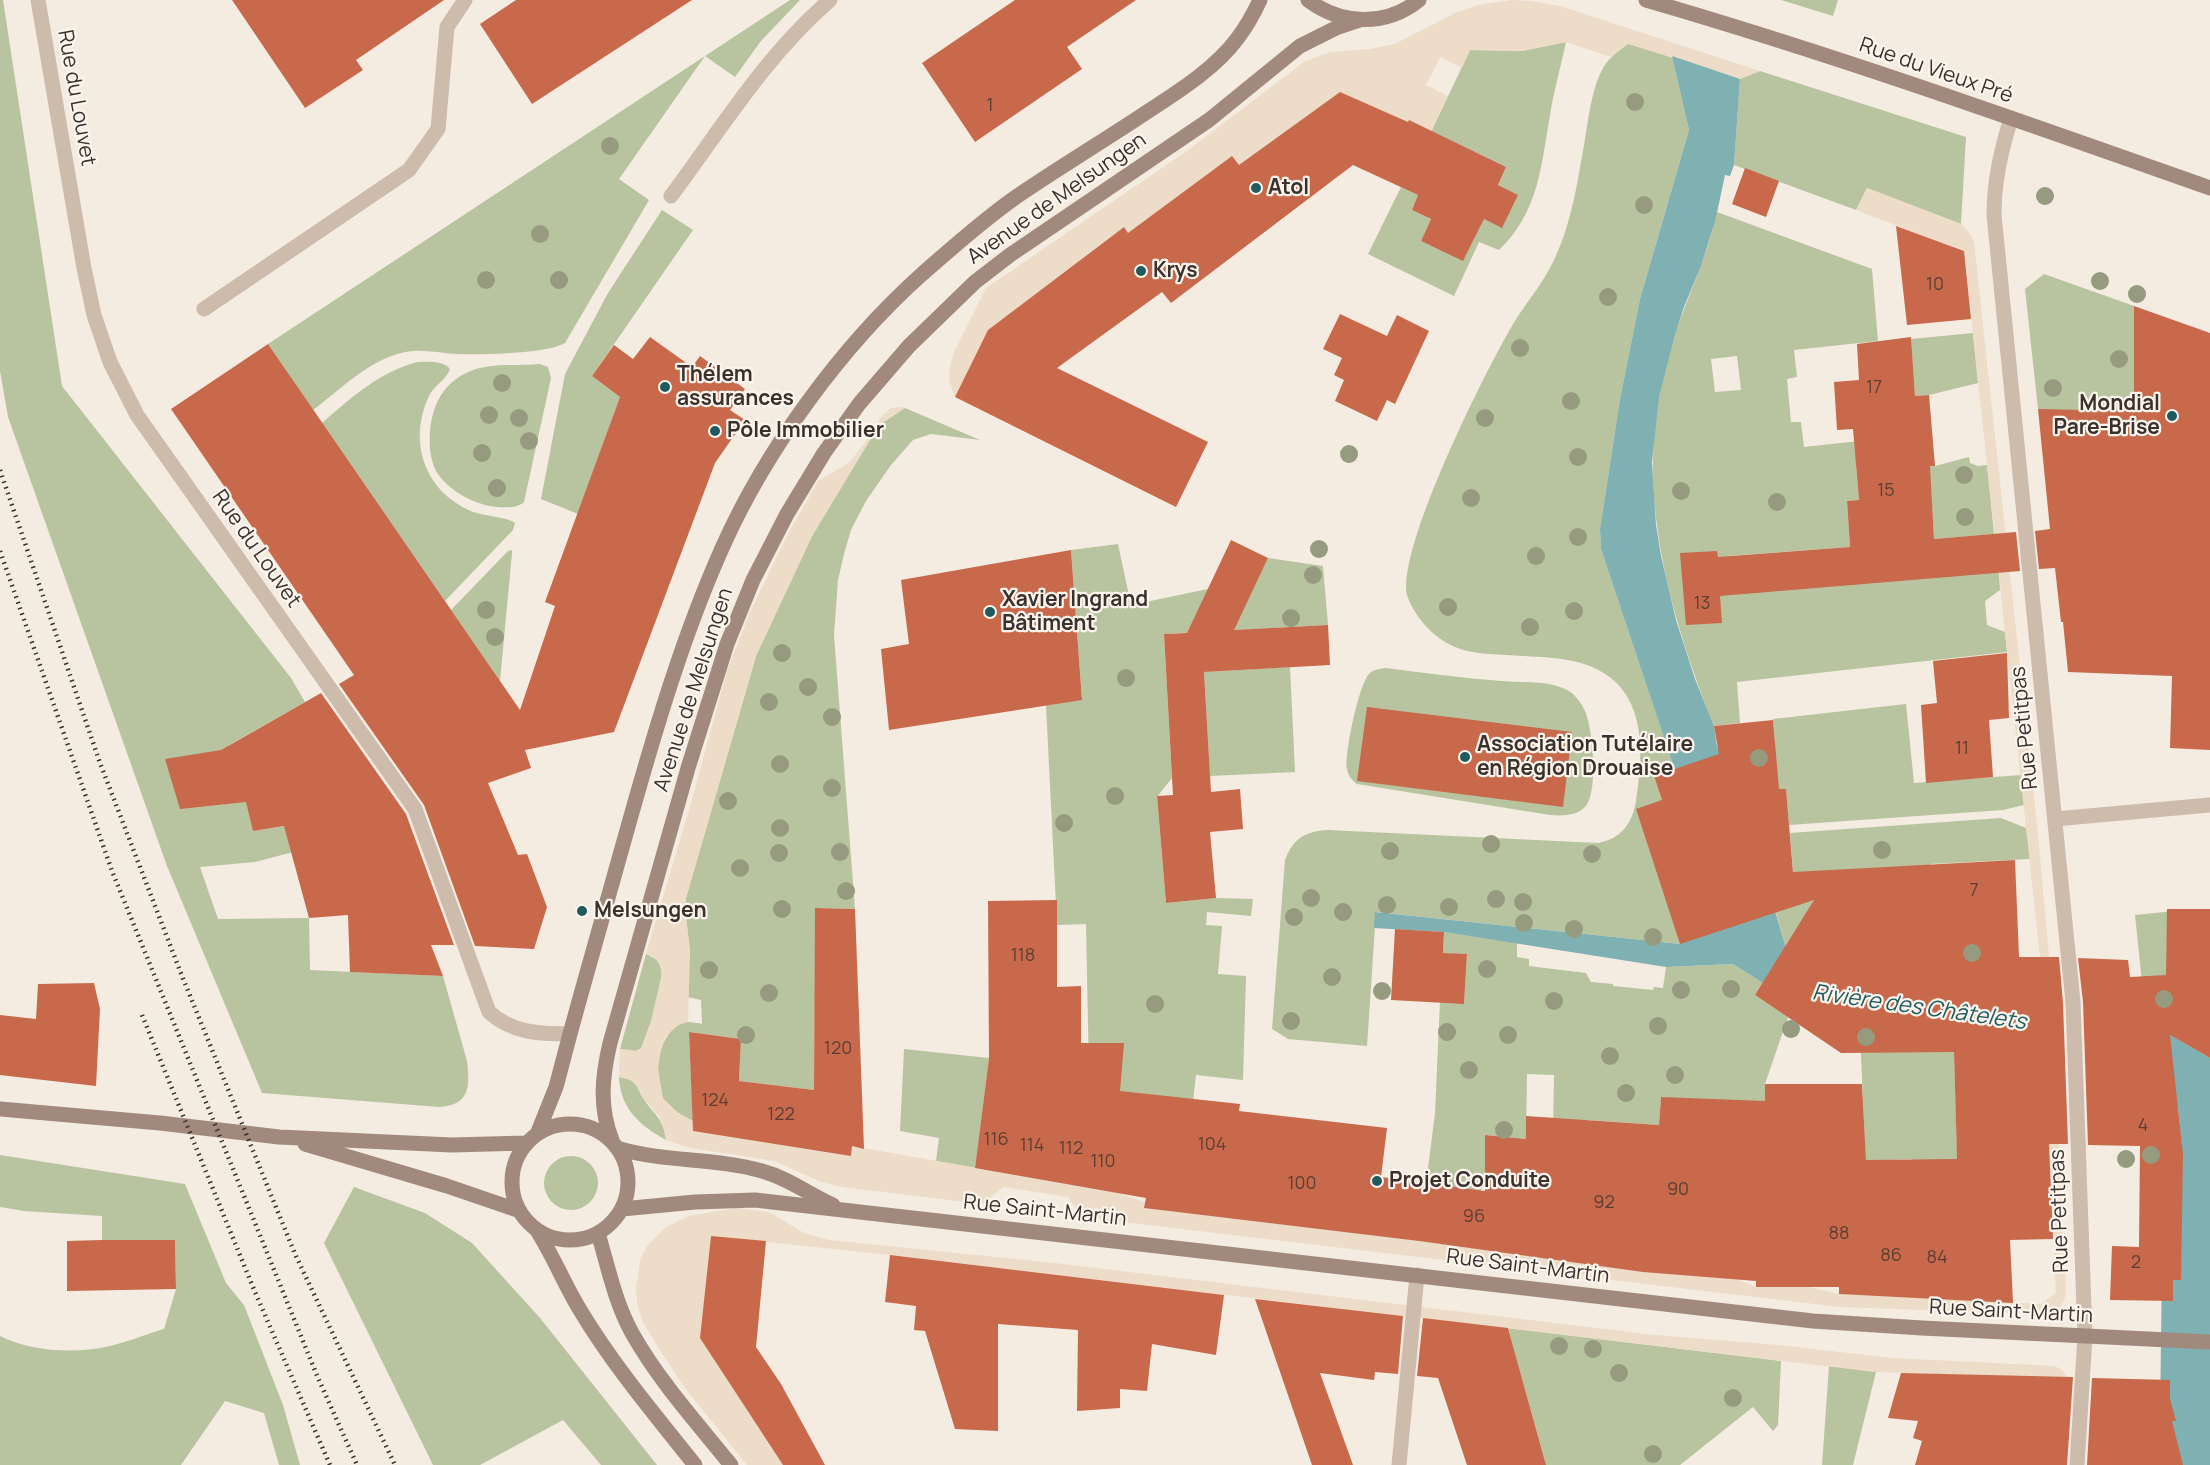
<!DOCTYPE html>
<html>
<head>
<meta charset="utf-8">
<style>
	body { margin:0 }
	canvas { display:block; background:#f4ebe1 }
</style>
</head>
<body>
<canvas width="2210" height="1465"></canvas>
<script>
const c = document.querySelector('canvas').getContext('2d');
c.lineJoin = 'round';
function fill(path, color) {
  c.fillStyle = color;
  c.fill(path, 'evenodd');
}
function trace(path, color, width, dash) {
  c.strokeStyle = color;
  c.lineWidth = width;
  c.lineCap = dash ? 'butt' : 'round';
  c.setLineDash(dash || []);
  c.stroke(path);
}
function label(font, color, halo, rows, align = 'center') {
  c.font = font + ' Manrope,sans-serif';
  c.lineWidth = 4.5;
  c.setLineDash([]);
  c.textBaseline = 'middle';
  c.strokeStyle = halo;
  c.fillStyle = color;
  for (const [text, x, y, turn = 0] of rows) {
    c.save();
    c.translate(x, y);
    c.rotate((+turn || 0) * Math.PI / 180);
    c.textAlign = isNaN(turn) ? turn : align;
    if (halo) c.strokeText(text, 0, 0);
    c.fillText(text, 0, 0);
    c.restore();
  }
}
const green = new Path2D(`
	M0,0h3l59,386 229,292 14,24 -76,43 21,37 3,49 52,-8 15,22 -65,17 -55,5 18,52 91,-1 1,52 133,6 24,85c3,26 3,44 -28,46l-177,-14 -95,-227 -159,-449 -8,-46z
	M790,0h10l-39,41 -26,36 -30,-21 -86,123 30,21 -84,143c-18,11 -86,12 -109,11 -19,-1 -36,-6 -55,-1 -33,8 -61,37 -88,57l-45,-66z
	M1781,0h57l-5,16z
	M1566,42c-5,24 -12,48 -16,73 -9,51 -11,97 -51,135l-20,-8 -25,54 -86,-42 33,-67 17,8 -6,15 19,9 -10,22 42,19 11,-21 4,-23 24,11 15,-32 -19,-10 8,-18 -31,-15 -7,14 -37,-34 39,-82 52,1z
	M1628,43l44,13 17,74 -49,169 -20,100 -20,130 1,20 74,220 -21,7 8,24 18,144 -304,-32 -9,134 -79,-7 -16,-10 13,-169c8,-21 20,-29 43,-30l270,13c23,-4 34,-19 38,-42 9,-55 10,-119 -55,-138 -18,-5 -38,-6 -57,-7 -22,-2 -50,0 -71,-10 -20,-9 -37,-28 -45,-48 -16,-42 81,-235 107,-277 13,-21 29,-39 39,-61 18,-37 24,-81 31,-121 4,-23 7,-54 20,-74 6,-9 15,-15 23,-22z
	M1760,71l206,66 -5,87 -94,-36 -11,22 -122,-45 6,-86z
	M662,210l31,20 -101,146 28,21 -42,117 -37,-15 24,-125 43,-81z
	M1717,212l155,57 6,72 -84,9 3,27 -10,2 4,43h10l3,25 74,-8 -22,26 3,35 -12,1 3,46 -122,9 271,17 1,17 -15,11 2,24 18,7 2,20 -270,30 3,41 -26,3c-46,-116 -81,-239 -48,-363 14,-52 40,-99 51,-151zM1737,356l4,34 -26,2 -4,-33z
	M2044,274l90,32v192l-96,-89 -13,-120z
	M1973,333l5,50 -49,12 -14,1 -4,-57z
	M417,362c10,0 26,-2 33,7 -3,10 -15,16 -20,25 -23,46 -6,97 41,117 11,5 37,6 44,12l-2,7 -68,71 -123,-178c30,-26 56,-50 95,-61z
	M540,364l8,3 3,11 -27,124c-8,7 -17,5 -27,5 -22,-2 -49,-16 -61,-36 -6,-12 -7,-27 -6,-40 3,-30 16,-52 46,-62 20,-6 43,-3 64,-5z
	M905,408l75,32 -49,-6 -18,6 -22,25 -25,36 -15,29 -7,24 -6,26 -4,55 21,274 -39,-1 -2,182 -75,-9 2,-42 -52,-7 4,89c-11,-6 -24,-12 -30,-23 -11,-21 -5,-72 25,-76 4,0 10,1 14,2l-1,-24 -14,-3 3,-46 -5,-42 1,-11 70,-242 56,-120 44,-73 23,-38z
	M1969,457l1,6 8,3 9,-1 7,69 -60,5 -3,-49 -20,-23 24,-1z
	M1118,544l13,61 77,-16 43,4 17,-35 55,8 5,59 -164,9 8,144 -15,19 9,106 50,-5 37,1 -2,17 -44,-4 -1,13 16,1 -4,48 28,2 -3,104 -47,-5 -8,72 -99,-73 -3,-150 -29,1 -11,-220 36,-6 -11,-149z
	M512,550v3l-12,128 -49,-71 57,-59z
	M1290,667l5,105 -85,4 -6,-104z
	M1386,668c39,5 77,10 115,13 21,2 45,-1 64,8 8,3 15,12 19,20 9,16 15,85 1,98 -9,9 -23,9 -35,8l-193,-31c-5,-4 -9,-8 -10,-15 -3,-14 12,-85 22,-95 5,-5 11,-5 17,-6z
	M1906,704l8,79 107,-8 3,30 -21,5 -214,15 -3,-36 -31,2 -26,-19 -12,-26 58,-4 -2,-23z
	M2001,818l25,10 4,31 -100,5 3,59 -144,35 -17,-59 22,-17 -4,-49z
	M2194,909l1,45 -49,67 -11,-106z
	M1444,932l73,11v14l12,2v7l57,7 5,9 22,2v2l40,4 1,-3 9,1 3,-21 67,-3 30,19 -8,12 33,22 -23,67v25l-104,-12 -2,28 -72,-5 -1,73 -34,-10 2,-108 -27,-1 -1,65 -41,-4v48l-5,9 -54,-8 9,-71 5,-111 24,1 3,-48 -24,-2z
	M646,954c6,3 12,5 14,12 7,15 -10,67 -19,82l-5,3 -16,-2z
	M1859,1012l95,40 5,165 -48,-58 -23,1 -20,51z
	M904,1049l85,9 -14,110 -39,-7 3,-23 -39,-7z
	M619,1077c5,1 10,1 14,5 5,4 6,10 10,16 10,16 21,20 23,42 -26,-14 -46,-32 -47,-63z
	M0,1155l185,29 41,99 18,22 39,100 17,60h-21l-15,-52 -39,-12 -44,64h-181v-129c32,16 75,18 110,10 18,-4 36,-12 54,-17l12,-40 -1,-49h-73v-24l-78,-5 -24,-4z
	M544 1183a27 27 0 1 1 54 0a27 27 0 1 1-54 0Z
	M354,1187l71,26 47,30 68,75 117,147h-56l-38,-45 -83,45h-47l-109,-222z
	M1508,1328l273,33 -3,64 -5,6 -20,-24 -73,58h-148l13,-4z
	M1829,1366l47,6 -23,93h-31z`);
const plaza = new Path2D(`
	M1512,0l19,1 29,5 200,65 -20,8 -112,-35 -17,13 -45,-15 -44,9 -52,-1 -8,18 -22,-11 -14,28 22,11 -17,36 -91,-40 -101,73 -7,-9 -104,77 -5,-6 -135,103 -33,67 -6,-17 1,-14 4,-14 32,-64 201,-137 117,-89 26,-10 40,-3 25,-5 60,-31 23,-8z
	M1867,188l94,36 10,11 3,7 63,582 13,143 16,324 -2,10 -7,10 -17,3 -200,-7 -759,-90 -13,-20 -64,-10 -22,17 -140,-17 -21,-5 -46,-21 -85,-13 -24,-8 -3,-14 -4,-10 -16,-18 -6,-12 -6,-6 -12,-3 1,-28 16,2 5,-3 10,-27 11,-48 -2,-10 -7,-6 -7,-3 45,-151 36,-132 23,-59 38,-78 30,-53 31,-18 14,-18 19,-29 9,-8 7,-1 7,1 -26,17 -67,111 -56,120 -70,242 -1,11 5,42 -2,71 -10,3 -13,12 -4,12 -3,20 5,29 16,16 14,7 158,35 1,-10 234,41 1,-4 58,19 -1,6 275,33 234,31 83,7 20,8h54l29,7 202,10 15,-11 -16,-336 -76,-706 -108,-41z
	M737,1208l32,4 35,21 25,7 225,23 601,72 124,10 113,13 163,8 8,5 4,7 -191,-6 -986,-117 -179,-19 -10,98 18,33 64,98h-36l-62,-77 -26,-39 -16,-27 -6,-18 -1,-15 4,-29 7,-14 19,-19 23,-11z`);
const water = new Path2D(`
	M1672,56l68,23 -6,86 -4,11 -5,-1 -10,47 -14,44 -17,41 -10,31 -15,59 -7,65 4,63 5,31 15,64 19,59 19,47 3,20 12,26 38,112 22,74 -26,25 -30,-19 -67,3 -222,-35 -70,-4 1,-16 305,32 3,-150 -82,-245 -1,-20 20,-130 20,-100 49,-169z
	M2146,1021l64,37v244l-37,-1v-21h8l2,-123 -5,-49z
	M2170,1378h40v87h-27l-11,-44h3l-5,-22z`);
const river = new Path2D(`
	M2206,1183l-3,237 7,34`);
const building = new Path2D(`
	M232,0h212l-88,60 7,10 -58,38z
	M516,0h176l-160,104 -52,-80z
	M1015,0h121l-69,47 15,22 -107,73 -53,-79z
	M1340,92l68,30 1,-2 97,47 -8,18 20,10 -16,33 -18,-9 -21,42 -42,-20 10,-22 -19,-9 6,-15 -65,-30 -182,138 -9,-11 -105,76 151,74 -32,65 -221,-110 33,-67 136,-103 4,6 104,-77 7,9z
	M1745,168l34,13 -13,36 -34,-13z
	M1896,226l68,25 7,68 -64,6z
	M2134,306l76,27v417l-40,-2 2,-72 -104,-4 -5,-50h-2l-6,-54 -16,1 -4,-38 15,-2 -12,-120 96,2z
	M1340,314l47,22 10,-21 32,16 -34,73 -8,-4 -10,21 -42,-20 9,-21 -10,-5 8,-17 -19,-9z
	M650,337l42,30 8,-11 45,33 -15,21 15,10 -30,43 -101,269 -89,18 6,18 -43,15 30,72 9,-1 20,53 -13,42 -59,-3 -51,-141 -85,-121 15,-9 -183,-266 97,-65 252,366 35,-104 -10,-4 75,-205 -28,-21 22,-31 19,14z
	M1911,337l4,59 14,-1 6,71h-5l4,73 82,-7 4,39 -300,25 2,27 -36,2 -6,-72 37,-2 1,6 132,-10 -3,-46 12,-1 -6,-71 -16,1 -3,-48 25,-2 -2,-36z
	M1231,540l37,18 -34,72 94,-5 2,40 -126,7 7,120 29,-3 3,40 -33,3 6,66 -50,5 -9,-107 16,-1 -9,-161 23,-1z
	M1071,550l11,150 -193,30 -8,-81 28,-5 -8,-64z
	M2007,653l2,65 -20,2 4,57 -67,6 -5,-78 16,-2 -4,-42z
	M321,693l85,121 48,131h-23l12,31 -93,-4 -2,-57 -39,3 -25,-92 -31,5 -7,-29 -66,7 -15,-50 56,-9z
	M1367,707l205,25 -9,75 -206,-26z
	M1773,720l6,69h7l7,83 222,-12 4,97h40l4,46 5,141h-19l4,95 -43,1 3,63 -174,-9v-7h-83v-6l-113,-9 -224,-31 -275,-33 2,-10 -171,-30 14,-110 -1,-157 69,-1v87l24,-1v57h43l-4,48 120,13 -1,7 148,17 -6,49 104,14v-56l41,4v-23l133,9 2,-28 104,4v-17h97l4,76 91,-1 -3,-107 -113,1 -86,-58 59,-95 -134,44 -44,-135 26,-9 -8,-24 65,-22 -5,-28z
	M815,908l40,1 9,240 -12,-3 -1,10 -158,-25 -4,-99 52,7 -2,42 75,9z
	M2167,909h43v149l-40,-23 13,119 -2,126h-8v21l-63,-1 2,-54 27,1 1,-101 -52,-1 -5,-143 -5,-44 50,2 2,17 36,-2z
	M1395,929l49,3 -1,21 24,1 -3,50 -73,-4z
	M94,983l6,26 -4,77 -96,-11v-60l36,4 2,-35z
	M711,1236l55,5 -10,106 25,37 44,81h-42l-83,-127z
	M102,1240h73l1,49 -109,2v-50z
	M890,1255l334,40 -8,60 -64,-11 -5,47 -27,-2v19l-43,3 1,-81 -80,-6v107l-43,-2 -30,-98 -11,-1 2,-24 -31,-4z
	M1255,1299l148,17 -5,58 -23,-2 -1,8 -54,-7 33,92h-41z
	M1423,1318l85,10 38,137h-79l-29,-87 -21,-2z
	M1901,1373l172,4 -6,88h-152l7,-24 -9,-3 5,-17 -30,-3z
	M2092,1378l78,2v19l6,22h-4l11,44h-96z`);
const lane = new Path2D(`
	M671,196c50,-67 95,-141 159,-196
	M204,309l205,-139 29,-41 9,-102 18,-27
	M1399,1465l18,-190`);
const street = new Path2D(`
	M38,0l46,268 10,47 16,47 27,53 278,394 74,203c23,21 50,22 81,22
	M2011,118c-10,33 -17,63 -17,97l79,787 12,334 -8,129
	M2055,819l155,-14`);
const secondary = new Path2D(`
	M1308,0c33,25 78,27 111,0
	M1646,0c190,55 377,122 564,188
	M0,1109l160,14 119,14 173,8 74,-2
	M512 1182a58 58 0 1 1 116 0a58 58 0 1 1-116 0Z
	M538,1132l18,-45 14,-53c20,-73 41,-146 61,-218 26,-92 53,-183 92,-270 44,-98 119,-200 198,-271 31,-27 62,-55 95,-78 41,-28 84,-54 125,-81 33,-22 72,-45 96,-77 9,-12 17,-26 23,-39
	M612,1140c-13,-33 -10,-63 -2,-97l78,-275 39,-124 26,-64 34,-66 37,-61 35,-49 50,-58 66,-64 35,-27 199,-135 91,-74 36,-18 24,-8
	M305,1144l142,42 73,25
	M620,1149c46,13 96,9 142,22 26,7 46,23 71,34
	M622,1209l73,-7 60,-2 1058,121 109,7 288,14
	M536,1229c17,26 28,55 44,81 33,55 75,105 115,155
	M598,1233c10,34 17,69 34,100 27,48 65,90 99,132`);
const rail = new Path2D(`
	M0,470l100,293 82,213 113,278 100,211
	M0,551l112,320 206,507 39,87
	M142,1015l113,277 75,173`);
const trees = [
	[1635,102],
	[610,146],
	[2045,196],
	[1644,205],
	[540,234],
	[486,280],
	[559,280],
	[2100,281],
	[2137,294],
	[1608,297],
	[1520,348],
	[2119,359],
	[502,383],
	[2053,388],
	[1571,401],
	[489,415],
	[519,418],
	[1485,418],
	[529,441],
	[482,453],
	[1349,454],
	[1578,457],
	[1964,475],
	[497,488],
	[1681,491],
	[1471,498],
	[1777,502],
	[1965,517],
	[1578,537],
	[1319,549],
	[1536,556],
	[1313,575],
	[1448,607],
	[486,610],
	[1574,611],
	[1291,618],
	[1530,627],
	[495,637],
	[782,653],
	[1126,678],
	[808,687],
	[769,702],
	[832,717],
	[1759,758],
	[780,764],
	[832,788],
	[1115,796],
	[728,801],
	[1064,823],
	[780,828],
	[1491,844],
	[1882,850],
	[1390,851],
	[840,852],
	[779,853],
	[1592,854],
	[740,868],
	[846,891],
	[1311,898],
	[1496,899],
	[1523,902],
	[1387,905],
	[1449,907],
	[782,909],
	[1343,912],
	[1294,917],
	[1524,923],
	[1574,929],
	[1653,937],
	[1972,953],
	[1487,969],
	[709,970],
	[1332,977],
	[1731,989],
	[1681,990],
	[1382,991],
	[769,993],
	[2164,999],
	[1554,1001],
	[1155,1004],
	[1291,1021],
	[1658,1026],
	[1791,1029],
	[1447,1032],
	[746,1035],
	[1508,1035],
	[1866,1037],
	[1610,1056],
	[1469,1070],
	[1675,1075],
	[1626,1093],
	[1504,1130],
	[2151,1155],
	[2126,1159],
	[1559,1346],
	[1593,1349],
	[1619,1373],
	[1733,1398],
	[1653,1454]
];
const markers = [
	[1256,188,6,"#1f5a5e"],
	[1141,271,6,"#1f5a5e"],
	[665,387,6,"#1f5a5e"],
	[2172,416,6,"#1f5a5e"],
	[715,431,6,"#1f5a5e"],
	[990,612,6,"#1f5a5e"],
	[1465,757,6,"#1f5a5e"],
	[582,911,6,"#1f5a5e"],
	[1377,1181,6,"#1f5a5e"]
];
const numberNames = [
	["1",990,106],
	["10",1935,285],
	["17",1874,388],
	["15",1886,491],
	["13",1702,604],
	["11",1962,749],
	["7",1974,891],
	["118",1023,956],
	["120",838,1049],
	["124",715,1101],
	["122",781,1115],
	["4",2143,1126],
	["116",996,1140],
	["104",1212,1145],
	["114",1032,1146],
	["112",1071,1149],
	["110",1103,1162],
	["100",1302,1184],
	["90",1678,1190],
	["92",1604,1203],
	["96",1474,1217],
	["88",1839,1234],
	["86",1891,1256],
	["84",1937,1258],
	["2",2136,1263]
];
const streetNames = [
	["Rue du Vieux Pré",1936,71,19],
	["Rue du Louvet",76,98,80],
	["Avenue de Melsungen",1057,199,-35],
	["Rue du Louvet",256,549,55],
	["Avenue de Melsungen",694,690,-72],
	["Rue Petitpas",2025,728,-96],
	["Rue Saint-Martin",1045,1211,6],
	["Rue Petitpas",2060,1211,-92],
	["Rue Saint-Martin",1528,1267,7],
	["Rue Saint-Martin",2011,1312,3]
];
const poiNames = [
	["Atol",1268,188],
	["Krys",1153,271],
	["Thélem",677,375],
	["assurances",677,399],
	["Mondial",2160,404,"right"],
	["Pare-Brise",2160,428,"right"],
	["Pôle Immobilier",727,431],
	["Xavier Ingrand",1002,600],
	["Bâtiment",1002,624],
	["Association Tutélaire",1477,745],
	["en Région Drouaise",1477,769],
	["Melsungen",594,911],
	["Projet Conduite",1389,1181]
];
const waterNames = [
	["Rivière des Châtelets",1919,1008,8]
];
fill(green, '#b8c4a0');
fill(plaza, '#ecdcc8');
fill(water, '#7fb0b2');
trace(river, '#7fb0b2', 86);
fill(building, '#c8694b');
trace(lane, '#cdbbac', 15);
trace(street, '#cdbbac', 15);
trace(secondary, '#a18a7d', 15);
trace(rail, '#3b302b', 4.5, [1.5, 4.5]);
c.fillStyle = '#969b7f';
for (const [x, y] of trees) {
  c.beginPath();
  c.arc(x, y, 9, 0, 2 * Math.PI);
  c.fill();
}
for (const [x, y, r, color] of markers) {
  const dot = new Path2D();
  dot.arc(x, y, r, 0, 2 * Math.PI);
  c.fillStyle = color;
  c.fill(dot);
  trace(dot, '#fbf5ee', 2);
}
label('18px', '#5e3e33', null, numberNames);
label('21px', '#3b302b', '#fbf5ee', streetNames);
label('bold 21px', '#3b302b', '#fbf5ee', poiNames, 'left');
label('italic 22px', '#1f5a5e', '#fbf5ee', waterNames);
</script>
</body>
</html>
